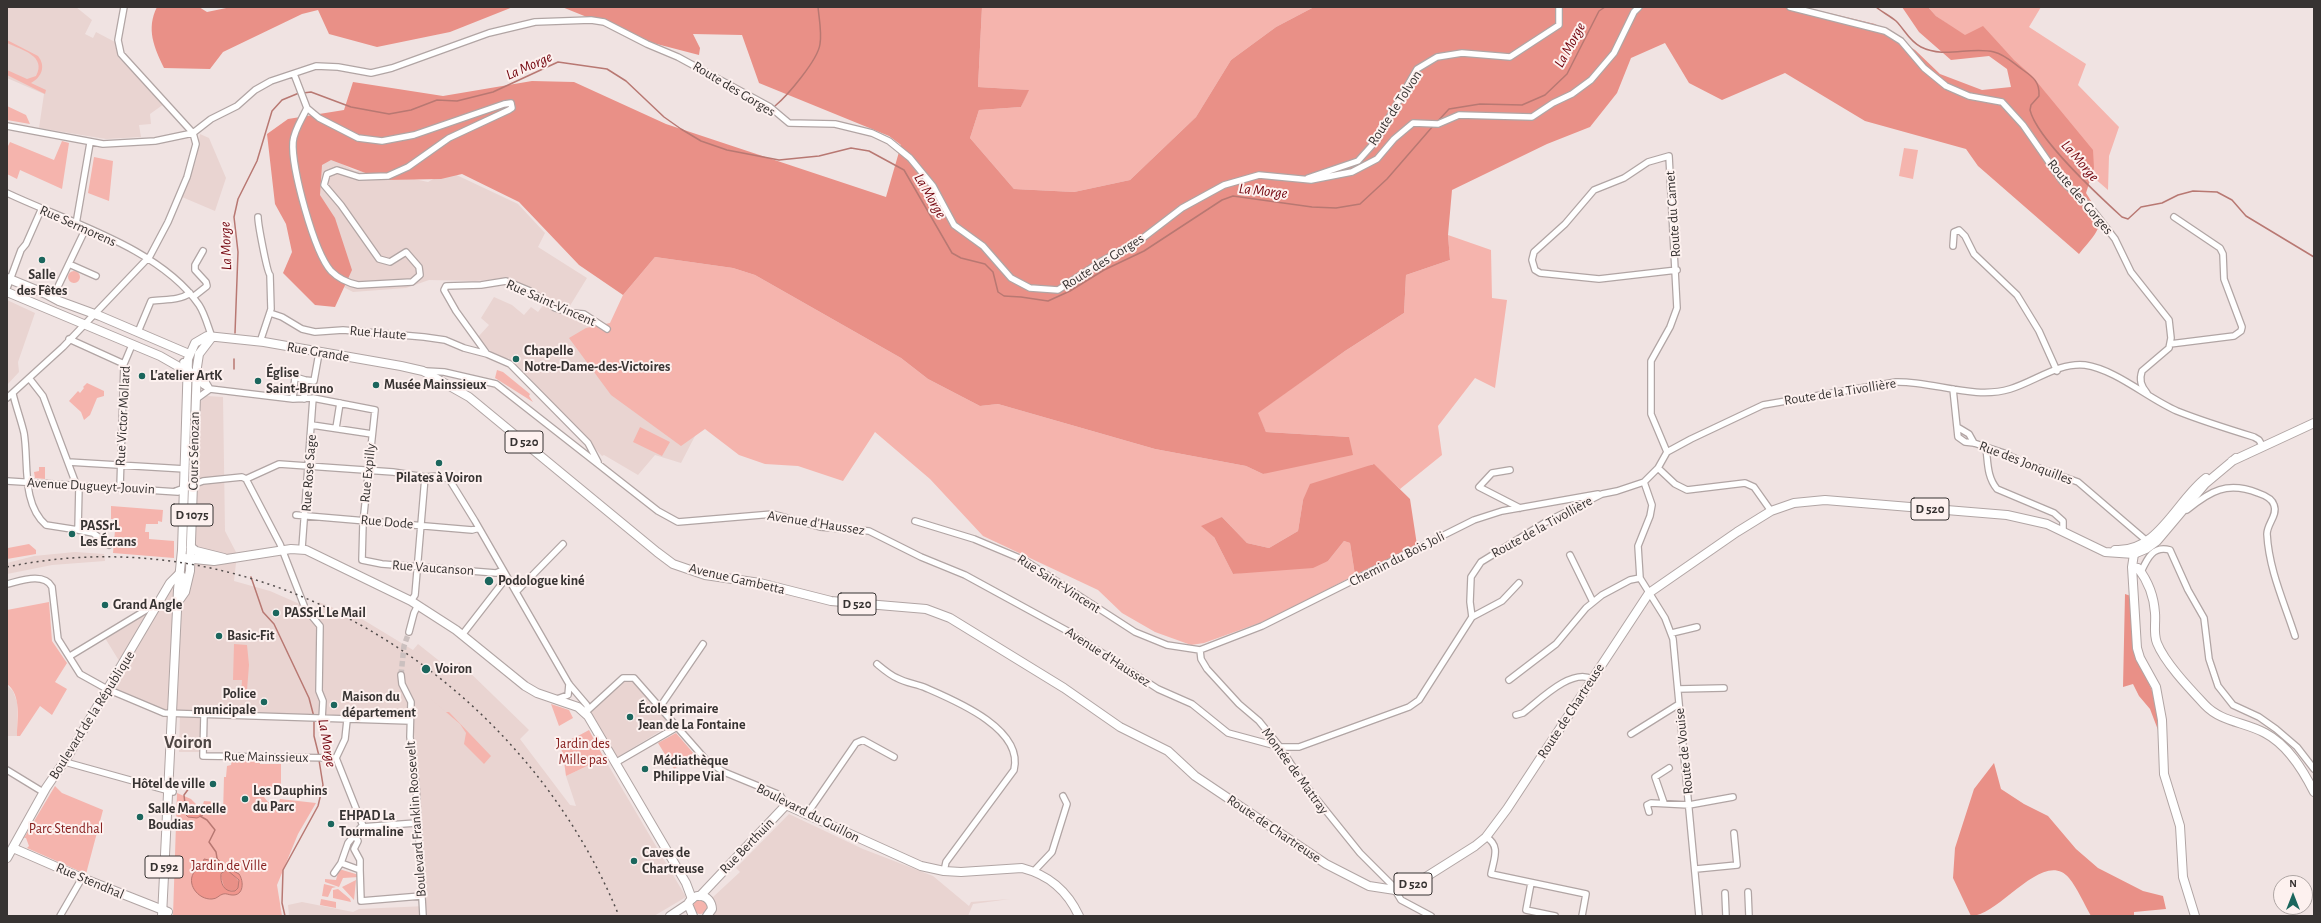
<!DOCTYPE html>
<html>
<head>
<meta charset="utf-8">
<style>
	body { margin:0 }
	#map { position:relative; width:2321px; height:923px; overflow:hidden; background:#f0e3e2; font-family:"Alegreya Sans",sans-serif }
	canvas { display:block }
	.frame { position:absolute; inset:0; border:8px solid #373332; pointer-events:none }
	.north { position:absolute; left:2273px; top:875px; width:40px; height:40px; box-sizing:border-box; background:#fdf1ef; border:1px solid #aea5a3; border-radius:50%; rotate:0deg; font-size:11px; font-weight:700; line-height:16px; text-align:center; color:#373332 }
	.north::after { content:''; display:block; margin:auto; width:14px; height:18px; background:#1b665d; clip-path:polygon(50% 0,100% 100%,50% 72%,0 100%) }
</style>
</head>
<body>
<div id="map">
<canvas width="2321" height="923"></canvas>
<div class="frame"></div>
<div class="north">N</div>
</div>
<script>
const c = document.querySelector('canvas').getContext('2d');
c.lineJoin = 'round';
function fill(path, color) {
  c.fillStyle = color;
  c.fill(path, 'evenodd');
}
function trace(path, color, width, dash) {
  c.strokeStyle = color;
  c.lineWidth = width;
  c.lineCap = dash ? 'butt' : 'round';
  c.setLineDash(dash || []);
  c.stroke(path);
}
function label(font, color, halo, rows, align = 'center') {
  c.font = font + ' "Alegreya Sans",sans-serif';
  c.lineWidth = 4;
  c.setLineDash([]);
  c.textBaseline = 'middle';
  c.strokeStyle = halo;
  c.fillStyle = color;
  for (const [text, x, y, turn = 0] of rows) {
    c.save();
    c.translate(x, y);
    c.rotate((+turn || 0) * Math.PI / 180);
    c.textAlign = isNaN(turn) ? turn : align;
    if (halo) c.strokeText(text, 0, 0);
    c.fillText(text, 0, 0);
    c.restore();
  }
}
const built = new Path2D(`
	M7,7h69l16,13 -7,14 8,4 3,-6 19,10 3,15 46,47 -14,10 1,10 -12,1 2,12 -35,2 -67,-11 5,-34 -37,-16z
	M200,134l9,4 17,40 -11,33 -33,-14 14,-37z
	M331,158l24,13 27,1 46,10 20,-11 70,33 27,29 -7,14 49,31 -19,31 -14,-4 -30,-20 -18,-7 -30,3 -47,-1 -23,8 -53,4 -15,-8 -24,-112 3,-11z
	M494,297l18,8 12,10 7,-8 7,5 6,-8 10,8 28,4 18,12 31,51 64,57 -14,27 -26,-8 -17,20 -34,-20 -2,1 -79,-85 -15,-13 -2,1 -11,-4 -13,-12 -4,-6 11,-12 -8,-7z
	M7,300l28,13 -17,49 1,10 -12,13z
	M207,396l16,1 2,134 12,23 -3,27 36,10 48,21 -2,-3 3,-7 32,13 1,-2 61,37 5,-6 34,27 7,-9 70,68 -9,9 50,66 6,1 -10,-30 38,-18 82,139 -32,19h-365l-1,-11 14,-3 51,10 6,-3 67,-3 -13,-188 -211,-5 -1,39h-22l1,-40h-14l-59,-27 14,-21 -16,-26 47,-30 24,-40 17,3 6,-168z
	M75,552l29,2 1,7 -53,4 -45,9v-11l27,-7z
	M628,677l44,47 -56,34 -26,-47z
	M7,685l6,6 4,11v34h-10z
	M789,814l74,35 70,27 36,30 2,-4 39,-3 -37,5 -5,12h-256l3,-7 -2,-12 27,-25 -4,-4z`);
const green = new Path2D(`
	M982,7h332l-38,20 -45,33 -35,57 -66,63 -56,12 -60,-3 -44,-51 9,-28 42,-3 7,-17 -50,-3z
	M1928,7h113l-12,20 57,37 -8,21 41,42 -10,29 -1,34 -23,-20 -40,-78 -109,-76z
	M7,40l31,16c8,10 4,21 -7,27l15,7 -1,4 -38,-19v-5l20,9 9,-3c11,-20 -14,-26 -29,-33z
	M7,106l19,9 4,9 -23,-4z
	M62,141l7,2 -7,46 -42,-19 -3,9 -10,-5v-26l3,-6 44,18z
	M1904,148l14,2 -5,29 -14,-3z
	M94,157l19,4 -4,40 -21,-8z
	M1448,235l43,15 1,48 15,2 -12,88 -20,-10 -37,48 4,29 -42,34 -27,-25 -70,36 -5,31 -29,17 -22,-5 -25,-26 -8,20 19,37 95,-13 16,-20 6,2 5,32 -82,43 -69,25 -13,2 -36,-13 -33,-19 -24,-23 -115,-54 -53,-57 -55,-47 -32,49 -45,-15 -33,-2 -26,-9 -34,-26 -24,17 -70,-51 -42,-57 17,-10 24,-5 13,-28 32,-38 78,11 22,7 146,83 27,21 52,27 18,-2 157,45 91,17 17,8 86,-37 -83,-5 -9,-19 88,-62 59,-38 2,-38 44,-15z
	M68 277a6 6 0 1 1 12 0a6 6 0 1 1-12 0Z
	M497,370l6,2 27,22 -1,2 4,6 -38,-24z
	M87,383l17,8v5l-7,2 -7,17 -6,5 -3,-8 -12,-11 9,-10 2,2 4,-5 -1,-1z
	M640,427l30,15 -8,14 -29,-14z
	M39,467h6v12l-10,-1 -1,-6 5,-1z
	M111,506l52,4 -1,12 -4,-1v3h-12l-1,8h4v7l25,2v17l-61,-5 3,-34h-5z
	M7,544l1,4 21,-4 7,6v4l-29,5z
	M49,602l3,39 15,22 -12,19 12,7 -15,26 -12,-9 -20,30h-3c0,-16 5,-41 -10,-52v-74z
	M234,644l13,1 2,20 -2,25 4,1 -1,4 -9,-1 1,-14h-9z
	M426,695l20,17h3l42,44 -7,8 -20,-20 2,-11 -6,-9z
	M551,704l18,6 4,8 -14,8z
	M589,730l15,28 -38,18 -3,-22 -3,-8 13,-8 2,2 4,-2 -1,-2z
	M676,733l19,22 -21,14 -16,-26z
	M232,759l28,1v4h21v29l-21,-1 8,10 11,1 1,-4 36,4 -18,31 -21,51 5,31h-109l4,-123 14,6 6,6 6,-1 1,-3 12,1 5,13 2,-1 1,-37h2l1,-11 4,-1z
	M55,786l7,7 41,17 -17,64 -59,-26 2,-2 -3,-8h-2z
	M339,869l20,6v2l-16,1 -4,9 -14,-5v-3l11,1z
	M356,880l-2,20 -12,-13z
	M324,884l12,3 -4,1 -4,9 -6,-1z
	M338,889l12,10 1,3 -18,-4v-8z
	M321,899l15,3v6l-16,-3z
	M693 907a7 7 0 1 1 14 0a7 7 0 1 1-14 0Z`);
const forest = new Path2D(`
	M157,7h42l8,5 24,-5h282l-63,25 -73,15 -48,-13 -11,-24 -16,4 -79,38 -13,17 -46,-1c-10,-21 -18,-39 -7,-61z
	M562,7h420l-4,80 51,3 -8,17 -42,3 -9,28 44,51 60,3 56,-12 66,-63 35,-57 45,-33 38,-20h490l71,17 40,26 25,24 42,16 29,-3 -4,-18 -18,-13 -38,4 -32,-28 -17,-25h26l8,9 29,19 18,-9 31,34 18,16 61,74 1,18 -8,25c21,32 16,33 -7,61l-101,-88 -12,-17 -101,-28 -80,-48 -63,27 -33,-17 -24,-40 -34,15 -14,35 -27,34 -43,17 -95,46 -4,45 2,25 -44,15 -2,38 -59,38 -87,62 8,19 83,5 4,18 -90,19 -17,-8 -91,-17 -157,-45 -18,2 -52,-27 -27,-21 -146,-83 -22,-7 -78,-11 -32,38 -44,-30 -60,-63 -57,-28 -21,5 -57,1 -53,-20 -9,5 -2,30 15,23 17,52 -17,37 -20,-2 -32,-32 9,-21 -6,-28 -11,-20 -8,-70 21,-15 56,-9 9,-28 90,14 89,-15 42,1 92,42 220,73 15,-52 -12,-9 -130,-53 -17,-48 -49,-1 7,14 -1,7 -50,-13z
	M1374,464l36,35 7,46 -62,30 -5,-32 -6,-2 -16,20 -15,7 -80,6 -19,-37 -13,-11 21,-9 25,26 22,5 29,-17 5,-31 7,-16z
	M2125,594l6,2 3,49 22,56 2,29 -8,-21 -11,-13 -6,-12 -10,3z
	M1994,763l7,26 23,15 24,12 28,33 22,19 45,23 20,5 3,13 -32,3v4h-43c-7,-12 -13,-27 -22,-38 -26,-30 -69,38 -98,38l-18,-38 2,-30 19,-59z
	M229,870l11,13 -2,5 -3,3 -10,-1 -4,-14 2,-4z`);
const water = new Path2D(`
	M185,804l13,5 5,6 -6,3 -9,-1 -5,-5z
	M217,858l7,8 15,8c5,7 5,22 -7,21 -3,0 -6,-2 -9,-1 -4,1 -6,5 -11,5 -14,1 -27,-16 -17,-28l7,-2 2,-10 5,1 4,4zM227,870l12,10 -1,8 -3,3c-11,2 -15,-8 -14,-17z`);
const stream = new Path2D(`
	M1815,7h11
	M1876,7c6,5 14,9 20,14 9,9 13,20 25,26 24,12 49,-1 73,5 12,3 19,11 29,18 10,7 17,12 16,26l-8,9 -1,5c7,29 68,85 92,107l6,2 13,-12 21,-4 16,-8 15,-4 24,1 15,8 14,16 68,41
	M303,93l8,-1 40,15 38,7 22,-4 26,-10 20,1 36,-9 65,-30 49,7 19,12 38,36 17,12 20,12 26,9 52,10 40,-4 32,-8 18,3 35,19 48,83 9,5 24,6 8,8 5,20 6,4 17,1 27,4 22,-10 34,-21 40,-19 78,-51 11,-4 79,11 24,1 24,-4 27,-25 46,-53
	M775,106c12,-10 43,-46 45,-62 2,-11 -1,-26 -2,-37
	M1437,122l12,-13 31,-5 42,1 23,-10 22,-21 32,-63 6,-4
	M235,333l3,-81 -4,-35 4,-18 19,-38 15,-50 10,-11 17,-7
	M234,369v-10
	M251,577l12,35 11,12 35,74 5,19
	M314,720v16l5,20
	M185,804l-1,-9 8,-11
	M200,816l7,4 8,10 -6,12 7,10 1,6
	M285,916l-3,-13 1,-33 35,-64 5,-21 -4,-25`);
const streetTunnel = new Path2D(`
	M401,675l3,-29 5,-14`);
const street = new Path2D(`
	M124,7l-6,33 3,14 72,79
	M1790,7l95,24 16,10 23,27 22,18 23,10 33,6 21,23 39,56 29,27 24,31 16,33 38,48 2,18 -2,10 -27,23c-3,9 -1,15 5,22
	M294,74l13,34
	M511,103l1,5 -3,2 -60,28 -41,29 -20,9 -29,1 -22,-7 -10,4 -3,11 17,20 38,54 11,3 16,-10 13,15 1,8 -8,7 -54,3c-10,-2 -20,-7 -27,-14 -17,-19 -40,-104 -38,-129 1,-12 9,-23 14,-34l12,10 39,20 24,3 32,-6 90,-31z
	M7,126l96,18 52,-3 38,-8 18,-14 26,-13 18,-16 16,-9 45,-15 22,1 33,6 21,-5 97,-35 46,-11 56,-2 13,2 43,22 31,13 92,50 19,16 46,1 37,9 17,8 21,17 23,28 21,39 29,21 28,32 19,10 28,2 42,-28 39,-21 43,-33 42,-23 35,-10 52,5 41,-8 25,-13 17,-20 19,-16 25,1 21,-9 73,2 21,-14 19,-9 19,-14 23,-27 20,-41 5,-5
	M1308,178l50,-17 17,-19 42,-73 20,-12 25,-4 48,4 49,-32v-18
	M7,193c61,29 153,55 192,112 6,9 9,22 13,32
	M258,217c0,7 9,55 12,58l1,34 -11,33
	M76,224l14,-81
	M1953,246l1,-14 5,-2 6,6 9,18 43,41 22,36 18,40
	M69,264l27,12
	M7,288l14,-38 5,-6 15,-34
	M53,297l33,-69
	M193,297l14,-11 -1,-4 -11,-12v-5l8,-14
	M270,313l12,4 20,12 13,3 28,-2 81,7 21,3 19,8 23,6 23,10 78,79 10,19
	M138,332l13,-31c13,-2 28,0 39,-8
	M69,339l55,25
	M2170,344l64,-8 7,-5 1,-4 -18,-48 -1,-25 -3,-6 -46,-31
	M487,354l-31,-43 -12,-21 2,-4 35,-1 25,-4 24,10 25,17 17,5 12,1 23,15
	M183,362l20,23 7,4 83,10 20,-1 62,12
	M198,369l12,20
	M283,370l12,7
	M426,371l18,1 52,12 162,127 20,11 95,-8 47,13 49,4 52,26 44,18 108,59 85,55 34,15 36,29 52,14h19l110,-40 10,-7 53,-83 -2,-15 1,-25 10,-15 65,-40 56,-28 15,-3 27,-9 14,-14 9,-16 24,-13 72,-34 133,-23c37,-1 78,18 114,7 24,-7 49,-27 75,-24 32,5 62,33 92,46 25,10 51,18 77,26l5,3 4,7
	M305,380l9,1 5,-28
	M1953,389l5,48 7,5 9,1 30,10 21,10 53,19 70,60
	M13,394c3,13 8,26 11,39 5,29 -3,70 22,92l32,5 1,-44 -3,-2 -33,-88 -14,-18
	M7,398l56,-51 87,-91 18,-34 19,-45 9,-33 -3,-11
	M293,399l2,-22 10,3 -1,19
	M195,400l15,-11
	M375,410l-12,113 -1,37 20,4 114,9 7,-3
	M312,425l60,9
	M336,428l4,-25
	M1959,428l10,6 5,9
	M1986,448c2,15 1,29 11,41l57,24 9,8v10
	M1667,452l-16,-38v-53l19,-34 7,-19 -8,-152 -21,6 -24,16 -30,12 -29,34 -31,28 -2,8 3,10 5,3 59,6 78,-9
	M68,462l117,7
	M1658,468l17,16 12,6 58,-7 9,4 17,24
	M1510,470l-18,3 -13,14 41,21
	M246,479l34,65 25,64 15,18 -1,65 4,10 -1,18
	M7,481l171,11
	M1644,482l8,23 -2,11 -12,30 2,32 25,40 8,21 26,277
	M120,487l4,-123 8,-19
	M176,491l27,-10 39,-4 4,2 33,-15 114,8 32,5 13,-1 11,3 26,42 94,163 17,20 2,3 -3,5
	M2187,510c23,-19 40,-29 71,-17 6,2 14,5 16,12 4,10 -7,19 -7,29 2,36 17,68 28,102
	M296,515l176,15 7,-2
	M915,521l59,18 50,21 111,72 32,13 33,5 62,-24 212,-106 28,-9 96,-17
	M78,530l15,3 16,12
	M302,548l11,-150
	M1570,555l23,47
	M2141,572c6,-13 12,-27 29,-22l18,40 16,28 5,41 9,27 15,19 26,12 17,12 21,18 17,22
	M7,584c13,-3 37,-12 45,3l6,52 22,35 27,15 57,24 246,8
	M516,592l47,-48
	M411,601l4,-6 10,-118
	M1472,617l30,-16 17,-18
	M409,632l5,-19 4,-8
	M1672,633l25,-6
	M462,635l45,-58
	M1200,650l1,9 6,10 32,35 20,17 21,26 22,34 58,72 32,32 9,15 30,16
	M70,656l76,-46
	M877,664c6,5 13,11 20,14 9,5 20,6 29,10 30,13 98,41 88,82l-68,92 -2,9
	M401,675l1,9 9,18 -1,35 6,48 7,131
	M1509,680l47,-36 30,-36 16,-13 28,-15 10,-2
	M1678,689l46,-1
	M557,699l11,-4 1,-11
	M660,707l43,-63
	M587,711l36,-33h11l73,83 17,11 56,23 6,10
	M204,715l-1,41 133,2
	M1516,715l7,-2c17,-13 48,-45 69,-34
	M1631,734l48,-30
	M336,758l27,68
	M336,758l9,-19 2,-19
	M65,762l108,30
	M615,763l62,-36
	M7,770l36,22
	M1664,803l-9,-26 14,-9
	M1649,812l-2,-7 4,-2 38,2 44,-8
	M807,814l49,-71 7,-3 31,17
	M1486,837c15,9 8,21 5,37l95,20 -4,22
	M341,863l19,7v-10l-6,-11 4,-8 -3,-5
	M1696,869l41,-4 -3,-32
	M360,870l1,31 60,-5
	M1034,871l18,-19 15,-48 -4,-8
	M334,873l7,-10 7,-20 13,-16 55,-4
	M1531,883l-5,27 29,6
	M1748,892l1,24
	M1725,893l1,23
	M60,916l22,-38`);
const secondary = new Path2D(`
	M191,547l5,4 28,7
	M2137,548l-3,6 -2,13 5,81 3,10 16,29 6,33 2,54 16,52 3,51 12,39
	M184,558l30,3 77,-12 15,1 105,51 45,29 69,56 12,7 41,14 10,9 98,167 6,16
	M2132,567l6,1c10,13 16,29 17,45 1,10 -2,20 2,30 8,20 33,46 48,62 16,17 40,17 60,28 23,12 38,37 49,59
	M13,848l69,30 86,34
	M7,858l39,-70 22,-32 102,-173 9,-9 5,4 1,11
	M700,896l86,-91 135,61 23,5 17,1 61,-4c27,7 45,22 57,48`);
const primary = new Path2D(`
	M7,278l39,16 13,7 41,15 89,38
	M7,292l153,64 28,16
	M2232,461l82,-38
	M2115,550c43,3 62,-50 91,-72
	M178,602l7,-10 5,-21 7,-204 2,-13 13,-17
	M162,916l16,-326 4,-40 6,-191 7,-16 12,-7 57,6 137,24 22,5 46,26 188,155 16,12 32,11 55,8 71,18 95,8 24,9 114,70 56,39 48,24 27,25 131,88 43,22 26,4 23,-8 57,-36 11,-9 21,-28 142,-216 88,-61 34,-21 23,-8 31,-3 182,15 40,9 58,28 29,2 12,-5 11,-8 48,-57 31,-26
	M670,916l18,-12
	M693,916l-5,-12c6,-13 23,-10 24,5l-5,7`);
const rail = new Path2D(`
	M7,567c257,-54 516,112 612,349`);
const markers = [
	[42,260,4,"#1b665d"],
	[516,359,4,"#1b665d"],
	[142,376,4,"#1b665d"],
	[258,381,4,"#1b665d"],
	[376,385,4,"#1b665d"],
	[439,463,4,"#1b665d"],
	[72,534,4,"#1b665d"],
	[489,581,5,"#1b665d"],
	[105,605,4,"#1b665d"],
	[276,613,4,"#1b665d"],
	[219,636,4,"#1b665d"],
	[426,669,5,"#1b665d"],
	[264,702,4,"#1b665d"],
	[334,705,4,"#1b665d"],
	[630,717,4,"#1b665d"],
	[645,769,4,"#1b665d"],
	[213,784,4,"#1b665d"],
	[245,799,4,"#1b665d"],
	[140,817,4,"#1b665d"],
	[331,824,4,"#1b665d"],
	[634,861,4,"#1b665d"]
];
const shields = [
	[524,442,38],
	[1930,509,38],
	[192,515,42],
	[857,604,38],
	[164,867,38],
	[1413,884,38]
];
const shieldNames = [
	["D 520",524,442],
	["D 520",1930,509],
	["D 1075",192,515],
	["D 520",857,604],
	["D 592",164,867],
	["D 520",1413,884]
];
const streetNames = [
	["Route des Gorges",734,89,31],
	["Route de Tolvon",1395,108,-57],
	["Route des Gorges",2080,197,50],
	["Route du Camet",1673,214,-94],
	["Rue Sermorens",78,226,24],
	["Route des Gorges",1103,262,-32],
	["Rue Saint-Vincent",551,303,24],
	["Rue Haute",378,333,5],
	["Rue Grande",318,352,10],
	["Route de la Tivollière",1840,392,-9],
	["Rue Victor Mollard",123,416,-87],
	["Cours Sénozan",194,451,-89],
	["Rue des Jonquilles",2026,463,21],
	["Rue Rose Sage",309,473,-86],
	["Rue Expilly",368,473,-84],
	["Avenue Dugueyt-Jouvin",91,486,3],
	["Rue Dode",387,522,5],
	["Avenue d'Haussez",816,523,9],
	["Route de la Tivollière",1542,527,-29],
	["Chemin du Bois Joli",1397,559,-27],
	["Rue Vaucanson",433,568,4],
	["Avenue Gambetta",737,579,13],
	["Rue Saint-Vincent",1059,584,33],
	["Avenue d'Haussez",1108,657,33],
	["Route de Chartreuse",1571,711,-57],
	["Boulevard de la République",92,715,-58],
	["Route de Vouise",1684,751,-96],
	["Rue Mainssieux",266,757,1],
	["Montée de Mattray",1295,771,54],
	["Boulevard du Guillon",808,813,27],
	["Boulevard Franklin Roosevelt",416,819,-94],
	["Route de Chartreuse",1274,829,34],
	["Rue Berthuin",747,846,-46],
	["Rue Stendhal",90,881,23]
];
const poiNames = [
	["Salle",42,275,"center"],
	["des Fêtes",42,291,"center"],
	["Chapelle",524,351],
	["Notre-Dame-des-Victoires",524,367],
	["Église",266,373],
	["Saint-Bruno",266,389],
	["L'atelier ArtK",150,376],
	["Musée Mainssieux",384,385],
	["Pilates à Voiron",439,478,"center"],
	["PASSrL",80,526],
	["Les Écrans",80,542],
	["Podologue kiné",498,581],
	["Grand Angle",113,605],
	["PASSrL Le Mail",284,613],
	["Basic-Fit",227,636],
	["Voiron",435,669],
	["Police",256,694,"right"],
	["municipale",256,710,"right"],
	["Maison du",342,697],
	["département",342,713],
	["École primaire",638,709],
	["Jean de La Fontaine",638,725],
	["Médiathèque",653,761],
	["Philippe Vial",653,777],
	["Hôtel de ville",205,784,"right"],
	["Les Dauphins",253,791],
	["du Parc",253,807],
	["Salle Marcelle",148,809],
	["Boudias",148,825],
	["EHPAD La",339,816],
	["Tourmaline",339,832],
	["Caves de",642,853],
	["Chartreuse",642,869]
];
const parkNames = [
	["Jardin des",583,744],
	["Mille pas",583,760],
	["Parc Stendhal",66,829],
	["Jardin de Ville",229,866]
];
const waterNames = [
	["La Morge",1570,45,-61],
	["La Morge",529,66,-24],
	["La Morge",2080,161,49],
	["La Morge",1263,191,6],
	["La Morge",930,196,60],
	["La Morge",226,246,-92],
	["La Morge",327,743,80]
];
const districtNames = [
	["Voiron",188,743]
];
fill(built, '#e9d4d1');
fill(green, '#f5b4ad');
fill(forest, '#e99087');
fill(water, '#f0968d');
trace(water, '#b87872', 1);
trace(stream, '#b87872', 1.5);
trace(streetTunnel, '#cbc0bf', 5.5, [5.5, 3]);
trace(street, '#b1a5a4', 8);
trace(secondary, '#b1a5a4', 10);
trace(primary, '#b1a5a4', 10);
trace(street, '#fff', 5.5);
trace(secondary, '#fff', 8);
trace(primary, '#fff', 8);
trace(rail, '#524c4b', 1.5, [2, 4]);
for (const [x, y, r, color] of markers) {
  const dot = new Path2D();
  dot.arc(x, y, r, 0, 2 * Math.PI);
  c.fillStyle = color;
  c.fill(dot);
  trace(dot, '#fdf1ef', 1.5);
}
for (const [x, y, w] of shields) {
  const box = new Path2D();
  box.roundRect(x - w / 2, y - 11, w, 22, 3);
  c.fillStyle = '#fdf1ef';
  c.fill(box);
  trace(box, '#373332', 1);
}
label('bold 13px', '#373332', null, shieldNames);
label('14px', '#373332', '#fdf1ef', streetNames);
label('bold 14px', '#373332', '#fdf1ef', poiNames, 'left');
label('14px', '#88201f', '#fdf1ef', parkNames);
label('italic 15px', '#72030c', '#fdf1ef', waterNames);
label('bold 18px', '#4f4644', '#fdf1ef', districtNames);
</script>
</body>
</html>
